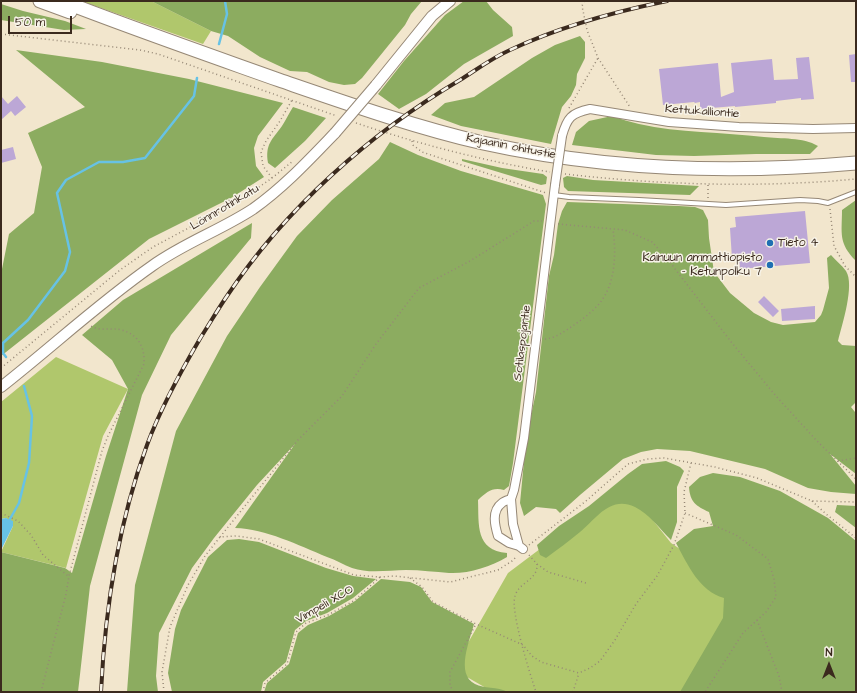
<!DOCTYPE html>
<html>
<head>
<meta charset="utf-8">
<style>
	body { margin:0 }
	#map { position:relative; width:857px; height:693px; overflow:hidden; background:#f2e6cd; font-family:"Architects Daughter",sans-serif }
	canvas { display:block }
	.frame { position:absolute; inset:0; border:2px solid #3b2a1e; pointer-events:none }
	.north { position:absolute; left:809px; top:645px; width:40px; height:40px; -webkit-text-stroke:3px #f7f3e8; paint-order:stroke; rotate:0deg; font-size:11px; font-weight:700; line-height:16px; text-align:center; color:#3b2a1e }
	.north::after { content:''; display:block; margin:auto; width:14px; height:18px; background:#3b2a1e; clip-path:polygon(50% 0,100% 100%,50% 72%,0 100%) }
	.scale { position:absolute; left:8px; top:16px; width:64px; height:18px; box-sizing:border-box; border:2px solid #3b2a1e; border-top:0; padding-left:5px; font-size:12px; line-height:14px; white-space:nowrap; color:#3b2a1e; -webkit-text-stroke:3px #f7f3e8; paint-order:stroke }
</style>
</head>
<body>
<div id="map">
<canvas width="857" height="693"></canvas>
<div class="frame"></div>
<div class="north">N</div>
<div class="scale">50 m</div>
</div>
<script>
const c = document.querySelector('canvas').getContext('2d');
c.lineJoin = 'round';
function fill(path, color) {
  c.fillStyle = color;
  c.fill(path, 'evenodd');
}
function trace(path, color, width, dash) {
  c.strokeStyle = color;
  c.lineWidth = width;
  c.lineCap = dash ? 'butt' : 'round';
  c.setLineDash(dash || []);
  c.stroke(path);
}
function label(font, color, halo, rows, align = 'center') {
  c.font = font + ' "Architects Daughter",sans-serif';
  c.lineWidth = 3;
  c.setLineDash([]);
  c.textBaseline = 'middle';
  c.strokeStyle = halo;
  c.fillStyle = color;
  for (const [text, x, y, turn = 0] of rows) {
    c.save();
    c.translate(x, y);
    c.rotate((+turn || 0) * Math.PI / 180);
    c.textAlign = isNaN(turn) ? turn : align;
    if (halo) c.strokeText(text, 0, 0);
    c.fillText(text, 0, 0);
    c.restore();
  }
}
const green = new Path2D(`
	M81,1h70l60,30 -8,13z
	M56,357l72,32 -25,47 -37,132 -65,-16 12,-26 -7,-8 -5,1v-117z
	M625,485l46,58 85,57 -59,92h-204l-40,-23 55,-96z`);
const forest = new Path2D(`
	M151,1h271l-11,13 -6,11 -43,53 -7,6 -11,1 -15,-3 -22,-10 -17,-1 -30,-14 -32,-21 -17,-5z
	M464,1h22l7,9 19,17 1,9 -49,28 -38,30 -27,15 -21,-15 26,-33 41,-46z
	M1,4l22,7 42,10 21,8 -22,1 -63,-10z
	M580,36l5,6v16l-8,16 -1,11 -5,11 -9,11 -11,37 -90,-18 -30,-11 14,-12 29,-6 58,-39 23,-13z
	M16,50l86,12 87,17 94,24 -25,33 -4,12 2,18 8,11 -33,21 -82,41 -148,117v-82l8,-40 25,-21 8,-46 -14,-34 57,-26z
	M293,107l33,11 -21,23 -30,27 -7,-5c-3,-19 4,-23 14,-37 4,-6 7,-13 11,-19z
	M612,116c9,3 18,6 27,8 40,9 84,8 125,13 17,2 39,0 54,9l-8,8h-54l-62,2 -38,-1 -84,-10 4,-13 13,-11z
	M390,142l28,13 43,16 82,24 3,9 -33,259 -4,23 -5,4c-12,-3 -17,2 -26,10 1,25 -3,50 29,53v4c-17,10 -39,17 -58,16 -14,-1 -28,-3 -43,-3 -17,0 -37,4 -54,-2 -8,-3 -16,-8 -25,-11 -29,-12 -61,-28 -92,-29l60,-84 -38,41 -43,53 -22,30 -33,65 -3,43 2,16h-31l8,-107 41,-154 51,-95 33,-49 37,-51 35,-36 47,-41z
	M462,159l40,9 41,6 4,3 -1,7 -5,1 -79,-24z
	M567,176l26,4 106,6 -9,9 -122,-4 -4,-4 -1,-9z
	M856,200v61c-18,-18 -14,-28 -14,-51z
	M567,202l112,4 16,1 8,3 5,10 1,18 5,34 16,21 24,20 17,9 12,3 32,-3 6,-7 2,-5 6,-22 -2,-30 4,-3c4,5 11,10 15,16 9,14 -4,54 -8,70l4,4 14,1v56l-5,5 4,5 1,11v51l-26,-20 26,32v8l-25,-2 -23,-4 -43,-19 -75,-18 -33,-2 -16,3 -18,7 -43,36 -20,18 -4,-4 -20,-2 -12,9 -4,-13 5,-52 4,-26 7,-33 13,-116 5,-21 4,-31 4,-13z
	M252,223l-1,15 -80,97 -29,60 -52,191 -12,106h-77v-140l64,16 7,5 34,-117 22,-67 -16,-29 -30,-25 41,-35z
	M666,461l14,6 4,4 -7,16v35l-6,18c-11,-11 -22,-26 -36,-33 -25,-12 -39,12 -55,25 -11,9 -23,18 -34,26l-6,-3 -3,-10 22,-19 30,-20 39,-32 14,-10z
	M713,473l27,4 40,14 48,27 28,23v151h-176l43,-74 1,-20c-25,-7 -36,-33 -48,-55l18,-14 19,-3 -4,-14c-13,-6 -19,-10 -20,-25l11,-10z
	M837,505l19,1v22l-21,-16z
	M239,539l20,3 67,26 27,8 23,3 -23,19 -26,15 -21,8 -11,9 -9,32 -23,20 -2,10h-89l-4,-19 7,-44 6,-19 27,-53 19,-17z
	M381,579l29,3 11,5 11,15 42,22c-4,16 -19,50 1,60 9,5 22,2 33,8h-244l3,-9 22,-19 9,-31 10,-8 21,-9 26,-15z`);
const water = new Path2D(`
	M6,518l7,3v5l-12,24v-31z`);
const stream = new Path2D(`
	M219,44l8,-30 -2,-13
	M6,357l-3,-4v-10l25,-23 37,-49 5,-19 -13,-59 9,-13 33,-18h24l22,-4 49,-62 3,-18
	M10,519l9,-16 10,-40 3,-47 -8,-30`);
const building = new Path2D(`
	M856,54v28h-5l-2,-27z
	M809,57l5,42 -13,1v-2l-25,3v2l-41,4v-1l-35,3v-7l-5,1 -1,-1 -31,3 -4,-36 59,-6 3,34 13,-5 -3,-29 41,-4 2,21 24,-1 -2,-21z
	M1,96l7,8 9,-8 9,11 -11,9 -4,-5 -10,9z
	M13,147l3,12 -15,4v-13z
	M805,211l5,52 -70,6 -1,-10h-7l-2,-31 6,-1 -1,-10z
	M764,296l15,15 -6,6 -15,-15z
	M815,306v13l-33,2 -1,-12z`);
const path = new Path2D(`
	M584,1l-2,5 5,24 11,28 32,49
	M1,34l139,16 18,4 179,62
	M569,108l29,-50
	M356,123c63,21 128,38 194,49
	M412,141l1,4 9,7 124,41
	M565,174c97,11 194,14 291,5
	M272,178l-9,-12 -2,-14 5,-11 14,-20 12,-21
	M708,198v-14
	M830,209l4,37 11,20 11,11
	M558,224l67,6 27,12 17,19 63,82 44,53 41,45 39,38
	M545,339c11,-1 20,-8 29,-14 10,-7 21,-15 28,-25 14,-20 14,-48 11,-71
	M1,368l119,-98 33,-23 86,-46 33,-23 21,-17
	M838,461l18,-3
	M812,501l14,13 30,24
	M1,513l17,8 13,14 12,20 25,21
	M685,513l51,22 32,24 6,20 2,18 -10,15 -23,21 -38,59
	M220,537l78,-97 44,-44 34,-52 43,-56 51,-27 64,-40h8
	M529,545l57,-44 42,-37 19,-5 17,-1 51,9 42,11 55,23 44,1
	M529,555l8,9c0,3 0,7 -2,9 -5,9 -17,12 -20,23 -5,15 15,78 21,96
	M537,564l11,8 38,11
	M410,578l12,9 11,15 43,22 47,21 9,11 9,6 38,11 11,-5 10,-7 15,-21 21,-36 21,-28 17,-31 11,-32 -1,-21 7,-29
	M757,620l22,56 3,16
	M41,692l25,-98 3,-18 33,-125 6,-15 36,-72c1,-16 -5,-29 -22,-34 -11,-3 -20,2 -31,-4
	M164,692l-2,-20 8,-45 18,-42 17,-29 15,-19 16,-1 23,3 95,36 26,2 14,-1 56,6 48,-12 14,-9 5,-5
	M263,692l2,-9 22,-19 9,-32 10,-9 22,-8 27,-15 25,-23
	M453,692l-3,-7v-13l26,-48
	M573,692l6,-19`);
const service = new Path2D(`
	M554,195l15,2 70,3 87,5 74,-5 18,1 10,2 28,-11`);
const minor = new Path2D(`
	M562,136c5,-18 9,-23 28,-27l79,13 70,5 74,2 43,-1
	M511,499c-3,1 -7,2 -9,4 -11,8 -7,23 -4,33l11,7 10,3
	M523,549l-4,-3 -6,-22 -2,-25 3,-9 10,-52 31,-253`);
const tertiary = new Path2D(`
	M376,85l56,-69 18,-15
	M1,387c51,-40 98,-84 151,-121 32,-23 69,-36 101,-57 31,-22 56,-49 82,-76`);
const trunk = new Path2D(`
	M40,1l30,11
	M62,1c72,28 144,53 217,79 67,23 135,47 204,63 122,27 249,31 373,20`);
const rail = new Path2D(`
	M101,692c4,-83 17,-168 46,-247 14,-38 34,-74 54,-108 9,-14 17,-28 26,-41 58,-87 143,-163 233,-216 16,-10 32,-22 50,-30 49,-23 103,-38 157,-49`);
const minorBridge = new Path2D(`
	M555,185l7,-49`);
const tertiaryBridge = new Path2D(`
	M335,133l41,-48`);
const markers = [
	[770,243,4,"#1f6fb2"],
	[770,265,4,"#1f6fb2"]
];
const streetNames = [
	["Kettukalliontie",702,112,4],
	["Kajaanin ohitustie",511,147,11],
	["Lönnrotinkatu",225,208,-31],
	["Sotilaspojantie",523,343,-83],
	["Vimpeli XCO",325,605,-30]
];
const poiNames = [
	["Tieto 4",778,243],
	["Kainuun ammattiopisto",762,258,"right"],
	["- Ketunpolku 7",762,272,"right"]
];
fill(green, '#b0c76c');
fill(forest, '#8cac60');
fill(water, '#67c2e5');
trace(stream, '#67c2e5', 2.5);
fill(building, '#bca7d6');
trace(service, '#968876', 6);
trace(minor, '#968876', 10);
trace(tertiary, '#968876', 12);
trace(trunk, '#968876', 15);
trace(path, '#968876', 1.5, [1, 3]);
trace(service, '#fff', 4);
trace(minor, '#fff', 8);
trace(tertiary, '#fff', 10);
trace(trunk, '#fff', 13);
trace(rail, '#3b2a1e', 4);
trace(rail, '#f7f3e8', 2.5, [8]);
trace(minorBridge, '#968876', 10, []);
trace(tertiaryBridge, '#968876', 12, []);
trace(minorBridge, '#fff', 8);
trace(tertiaryBridge, '#fff', 10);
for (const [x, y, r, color] of markers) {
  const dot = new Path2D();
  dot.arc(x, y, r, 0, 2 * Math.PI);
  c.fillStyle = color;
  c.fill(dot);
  trace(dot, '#f7f3e8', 1.5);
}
label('12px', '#3b2a1e', '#f7f3e8', streetNames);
label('12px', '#3b2a1e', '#f7f3e8', poiNames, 'left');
</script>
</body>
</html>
